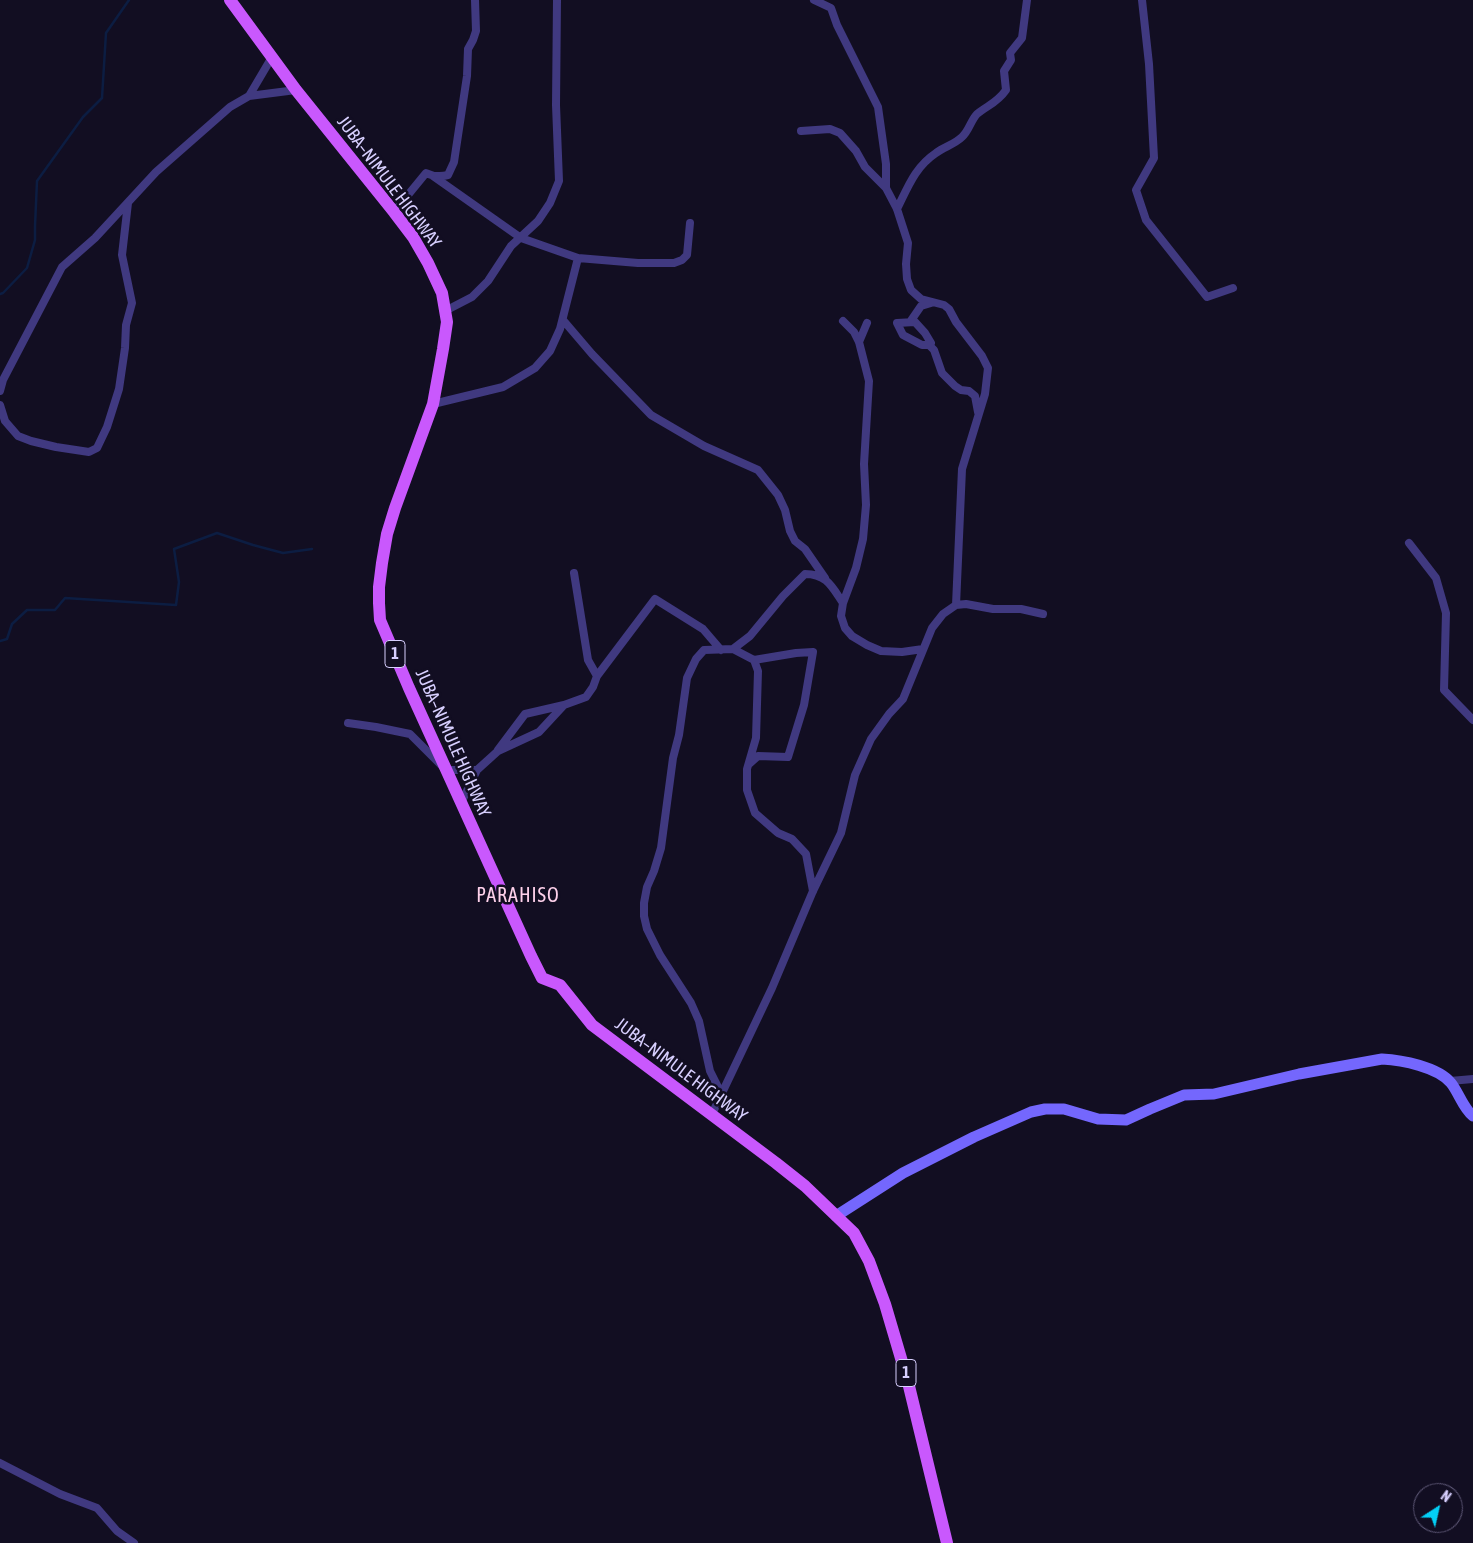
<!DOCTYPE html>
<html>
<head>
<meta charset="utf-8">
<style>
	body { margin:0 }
	#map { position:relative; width:1473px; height:1543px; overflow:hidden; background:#120e22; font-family:"Asap Condensed",sans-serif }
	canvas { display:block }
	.north { position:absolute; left:1413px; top:1483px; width:50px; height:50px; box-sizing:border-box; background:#120e22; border:1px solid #615b7a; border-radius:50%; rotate:35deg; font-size:14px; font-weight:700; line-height:20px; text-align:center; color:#d7cffe }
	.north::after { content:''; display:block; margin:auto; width:18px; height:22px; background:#03cff6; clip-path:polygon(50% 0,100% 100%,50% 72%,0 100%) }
</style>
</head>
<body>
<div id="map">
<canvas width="1473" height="1543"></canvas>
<div class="north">N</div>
</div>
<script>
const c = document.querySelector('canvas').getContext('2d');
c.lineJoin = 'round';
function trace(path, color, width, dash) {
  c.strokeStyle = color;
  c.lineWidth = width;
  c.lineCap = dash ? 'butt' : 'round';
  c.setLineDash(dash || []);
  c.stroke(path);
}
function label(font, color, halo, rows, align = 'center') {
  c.font = font + ' "Asap Condensed",sans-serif';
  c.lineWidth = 5;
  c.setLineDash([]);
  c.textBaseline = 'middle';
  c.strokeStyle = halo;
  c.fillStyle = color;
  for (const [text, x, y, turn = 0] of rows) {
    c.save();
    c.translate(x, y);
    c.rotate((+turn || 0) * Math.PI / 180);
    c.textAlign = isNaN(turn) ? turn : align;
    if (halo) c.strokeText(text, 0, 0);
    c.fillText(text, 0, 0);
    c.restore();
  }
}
const stream = new Path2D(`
	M0,294l3,-1 24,-25 8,-28v-14l2,-45 46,-64 19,-19 4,-65 23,-33
	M0,641l7,-2 5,-15 15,-14h28l10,-12 111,7 3,-23 -5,-33 43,-16 36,12 30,8 29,-4`);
const street = new Path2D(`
	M1142,0l7,64 5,94 -18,32 10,30 61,77 26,-9
	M249,96l23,-39
	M801,131l29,-2 10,4 16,18 9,16 21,21
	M433,176l88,62 57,20 -18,71 -10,22 -15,17 -32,19 -70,17
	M897,209c11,-22 18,-42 39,-56 8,-6 19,-9 26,-16 7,-6 9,-17 15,-23 11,-9 20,-11 29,-24l-2,-19 7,-11 -1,-7 12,-15 5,-38
	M394,212l32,-39c8,4 14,4 22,2l6,-13 13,-86 1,-27 5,-9 3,-9 -1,-31
	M578,258l60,5h36l8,-3 5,-5 3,-32
	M445,311l27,-14 16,-16 23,-35 27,-25 12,-18 9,-22 -3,-76 1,-105
	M563,320l29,34 59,61 53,31 54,24 20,25 7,15 5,21 5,10 10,8 20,29
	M843,321l11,11 5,10 10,39 -5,83 2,41 -3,34 -7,29 -13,35 -2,13 4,12 7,8 15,9 14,6 21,1 21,-3
	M910,322l11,-16 10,-3
	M859,342l8,-19
	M929,345l2,-2 -6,-10 -10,-11 -18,1 6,12 19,10h7l5,5 8,23 13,13 6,4 8,1 6,5 3,16
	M0,391l3,-11 59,-113 33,-29 61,-66 74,-65 19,-11 47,-6
	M0,405l5,16 13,15 13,5 25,6 33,5 8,-4 10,-21 12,-38 6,-41 1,-23 6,-22 -10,-48 6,-52
	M1409,543l27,35 10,35 -2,77 29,30
	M574,573l14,87 9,16
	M956,605l10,-1 27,5h28l22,5
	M733,649l17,-13 33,-40 22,-22c22,0 27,13 38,29
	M348,723l28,4 34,7 36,36h31l21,-19 41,-19 25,-27 22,-8 7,-10 4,-11 58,-77 48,30 18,21
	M498,750l27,-36 39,-9
	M749,764l9,-8 30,1 16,-52 9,-53 -17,1 -42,7 4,11 -2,67 -9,31v21l8,23 23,20 14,6 14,15 7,37
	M461,803l16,-33
	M1450,1081l23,-2
	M722,1095l-12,-24 -11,-50 -8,-18 -31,-48 -13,-26 -3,-13v-13l3,-16 7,-16 7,-23 12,-90 6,-23 8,-57 9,-19 8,-9 29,-1 21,11
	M712,1114l60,-126 41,-97 28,-58 14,-58 16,-36 18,-25 14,-15 29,-71 11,-14 13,-9 6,-136 23,-75 3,-26 -6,-12 -26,-34 -7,-13 -5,-4 -23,-6 -10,-9 -4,-11 -1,-15 2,-21 -11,-34 -11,-21v-24l-8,-57 -41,-82 -6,-17 -17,-8
	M0,1463l60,31 37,14 20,23 17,12`);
const secondary = new Path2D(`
	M836,1216l67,-43 71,-36 57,-25 14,-3h19l34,10 28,1 24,-11 34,-14 30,-1 85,-20 83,-15c20,1 56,8 69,24 8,10 12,25 22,33`);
const primary = new Path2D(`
	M230,0l66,90 98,122 19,25 15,26 14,30 5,29 -4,27 -10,55 -38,104 -8,26 -5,29 -3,24v16l1,17 29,68 122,268 11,22 18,7 32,40 184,138 29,23 49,47 15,28 16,43 23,78 39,161`);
const shields = [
	[395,654,20],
	[906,1373,20]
];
const shieldNames = [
	["1",395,654],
	["1",906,1373]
];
const streetNames = [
	["JUBA–NIMULE HIGHWAY",389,182,53],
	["JUBA–NIMULE HIGHWAY",453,743,66],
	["JUBA–NIMULE HIGHWAY",681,1070,37]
];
const quarterNames = [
	["PARAHISO",518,896]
];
trace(stream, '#0c1d42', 2.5);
trace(street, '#403980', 8);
trace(secondary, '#7467fd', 11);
trace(primary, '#c958fd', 12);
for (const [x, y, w] of shields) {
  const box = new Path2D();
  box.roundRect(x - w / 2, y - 13.5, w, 27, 4);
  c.fillStyle = '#120e22';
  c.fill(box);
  trace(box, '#d7cffe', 1);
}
label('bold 16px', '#d7cffe', null, shieldNames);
label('18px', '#d7cffe', '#120e22', streetNames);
c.letterSpacing = '1px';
label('20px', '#fed1eb', '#120e22', quarterNames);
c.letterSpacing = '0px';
</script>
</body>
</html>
